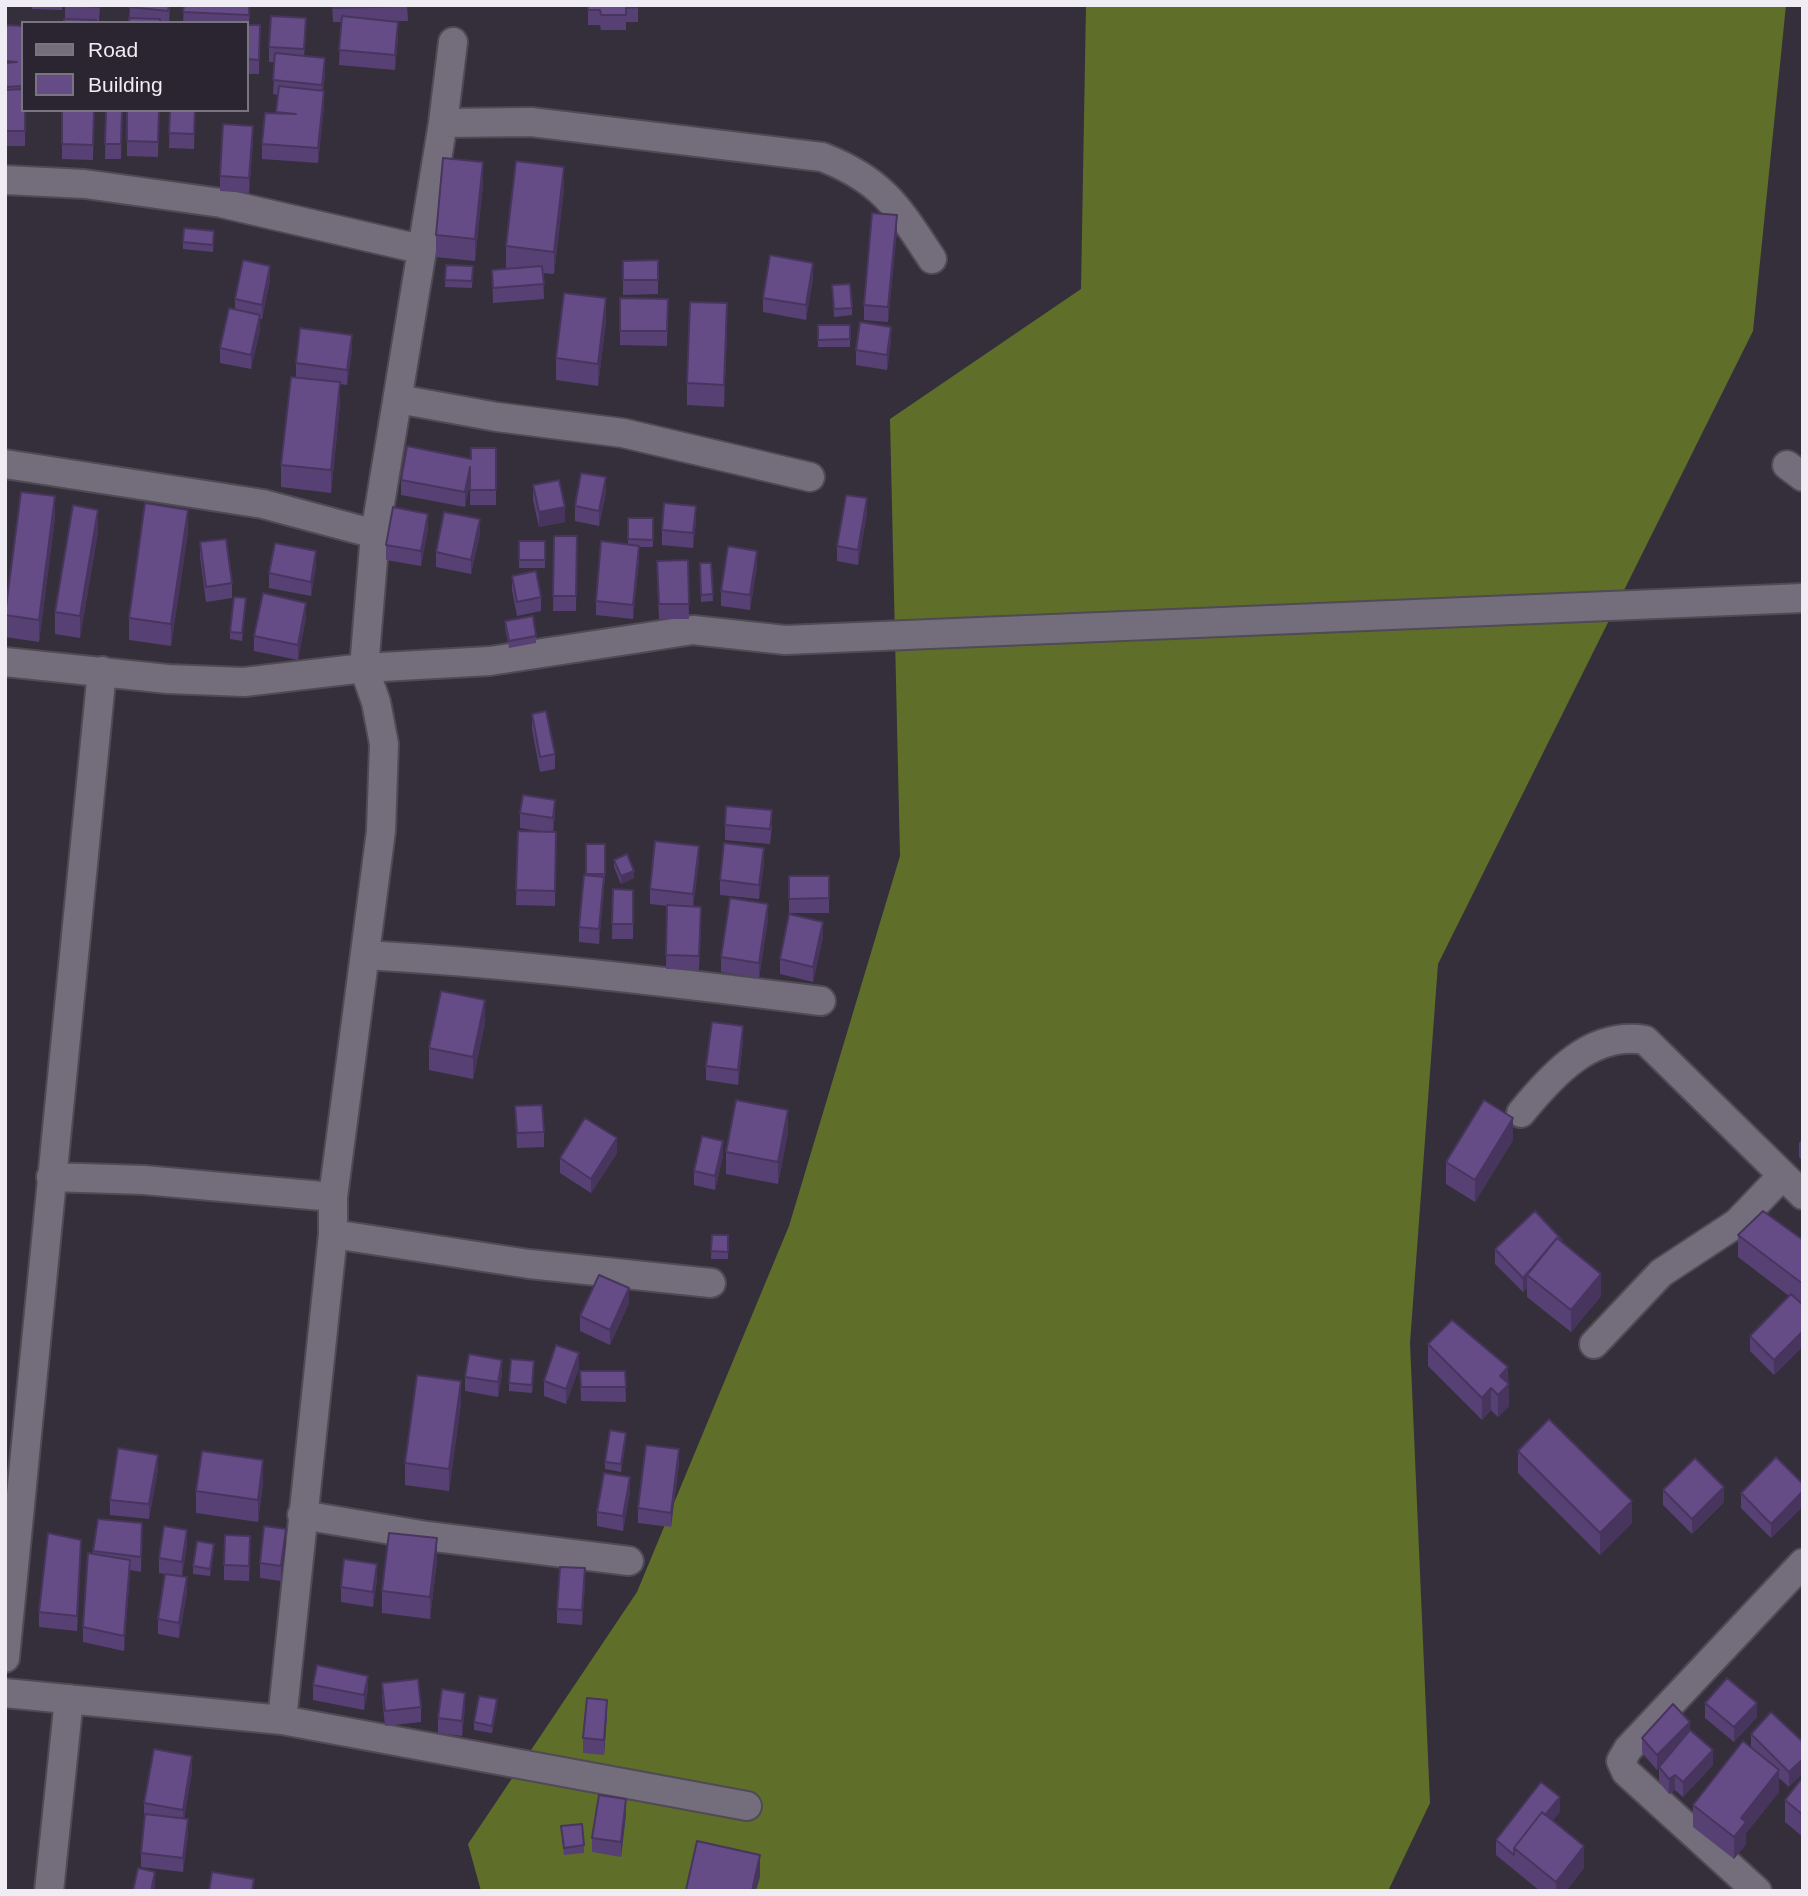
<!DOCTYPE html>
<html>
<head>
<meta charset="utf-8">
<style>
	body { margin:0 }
	#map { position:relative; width:1808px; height:1896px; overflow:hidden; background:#342f3b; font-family:Arial,sans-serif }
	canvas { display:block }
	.frame { position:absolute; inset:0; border:7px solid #f0ecf4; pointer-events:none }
	.legend { position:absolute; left:21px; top:21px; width:228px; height:91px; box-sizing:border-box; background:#2a2531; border:2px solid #79757f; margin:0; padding:9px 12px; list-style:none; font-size:21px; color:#f0ecf4 }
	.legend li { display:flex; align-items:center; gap:14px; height:35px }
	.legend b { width:35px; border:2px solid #79757f }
</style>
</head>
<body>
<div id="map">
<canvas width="1808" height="1896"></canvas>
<div class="frame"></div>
<ul class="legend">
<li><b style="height:9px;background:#746e7c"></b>Road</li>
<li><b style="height:19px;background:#654c87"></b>Building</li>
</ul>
</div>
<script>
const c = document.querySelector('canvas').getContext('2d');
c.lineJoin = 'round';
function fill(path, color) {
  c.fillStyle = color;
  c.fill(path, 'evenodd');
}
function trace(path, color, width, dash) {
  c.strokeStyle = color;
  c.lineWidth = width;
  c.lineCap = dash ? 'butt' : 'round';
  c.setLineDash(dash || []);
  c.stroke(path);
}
const forest = new Path2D(`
	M1086,5h700l-33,326 -315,633 -28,379 20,460 -42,88h-907l-13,-47 169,-252 152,-366 111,-370 -10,-437 191,-130z`);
const minor = new Path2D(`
	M443,123l88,-1 291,35c60,23 76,50 110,102
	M5,180l80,4 136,19 199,46
	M398,399l99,18 126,16 187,44
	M5,464l258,40 112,30
	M1787,465l16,12
	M5,662l163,17 76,3 120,-14 126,-7 203,-31 92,10 1018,-42
	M367,955c152,9 302,27 454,46
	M1521,1113c31,-38 70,-82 124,-73l158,155
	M51,1177l93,3 189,17
	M333,1234l196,30 182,19
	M1594,1344l67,-71 76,-50 45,-47
	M302,1515l125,21 202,25
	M5,1658l97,-987
	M5,1693l277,27 465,86
	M282,1720l51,-486v-37l48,-366 3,-87 -8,-42 -12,-34 11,-134 68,-411 10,-81
	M49,1891l20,-192
	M1757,1891l-131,-119 -5,-11 7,-12 175,-186`);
const wall = new Path2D(`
	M32,5h30v5l-30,-1z
	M65,5h35l-1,17 -34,-3z
	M130,5h40l-1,18h-40z
	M184,5h66l-1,20h11l-1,49h-12v-51h-64z
	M332,5h75l1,16h-16l6,15 -3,34 -56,-5 2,-43h-8z
	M588,5h50v17h-12v8h-25l-1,-5h-12z
	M5,25l18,1v84h2v36h-20z
	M306,33l-2,23 21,17 -2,18 1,15 -6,57 -56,-4v-15l14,-31 2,-18 -5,-1 2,-32h-6v-15z
	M62,110h32l-1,50 -31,-1z
	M106,110h16l-1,49h-16z
	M127,110h32l-1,47 -31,-1z
	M170,110h25l-1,39 -25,-1z
	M253,140l-4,53 -29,-2v-15z
	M483,184l-8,77 -39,-4v-22z
	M564,189l-10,85 -11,-1 1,26 -51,4 -1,-33 20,-1 -6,-1v-22z
	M897,230l-9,92 -24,-2v-15z
	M214,238l-1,14 -30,-3v-7z
	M658,260v34l-35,1v-34z
	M446,265l27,1 -1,22 -27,-1z
	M813,278l-7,42 -43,-8v-14z
	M270,281l-8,38h-2v11l-9,39 -31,-6v-15l15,-39v-10z
	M832,285l20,23v7l-18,2z
	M620,298l48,1 -1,47 -47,-1z
	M606,321l-8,65 -42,-6v-22z
	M818,325h32v22h-32z
	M727,326l-3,81 -37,-2v-22z
	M891,342l-4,28 -31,-5v-15z
	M352,349l-5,36 -7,-1v20l-9,89 -50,-6v-22l15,-88v-14z
	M496,448v57h-26v-23l-5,25 -64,-12v-15l70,-21z
	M533,485l32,37 -26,5 -6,-27z
	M606,492l-7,34 -24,-5v-15z
	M867,513l-9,52 -21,-4v-15z
	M55,518l-16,124 -34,-5v-22z
	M628,518h25v29h-14v13l-6,59 -37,-4v-14l32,-57z
	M696,521l-3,27 -31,-3v-15z
	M428,529l-7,37 -35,-6v-15z
	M98,532l-18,106 -25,-4v-22z
	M188,532l-17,114 -42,-6v-22z
	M480,534l-9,40 -35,-7v-15z
	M554,536h23l-1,75h-23z
	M519,541h26v27h-26z
	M200,542l32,41v15l-26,4 -6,-45z
	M688,560l1,59h-30l-2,-43z
	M700,563h11l2,38 -12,1z
	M316,566l-5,30 -42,-8v-15z
	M757,566l-7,44 -29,-4v-15z
	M512,576l29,21v14l-24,5 -5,-26z
	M246,605l-4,36 -12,-2v-7z
	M306,617l-8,43 -44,-9v-15z
	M505,621l31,15v7l-27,5 -4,-20z
	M532,714l23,40v15l-15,3 -8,-43z
	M520,813l35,2 -2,17h3l-1,74 -39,-1 2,-74 28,1 -26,-4z
	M725,825h47l-2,19 -45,-4z
	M605,844v38h-1l-5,62 -20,-2v-15l7,-52z
	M614,860l20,18 -13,6 -7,-17z
	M699,861l-6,45 8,15 -2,49 -33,-1 1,-63 -17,-2v-15z
	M764,863l-5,36 -39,-4v-15z
	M789,876h40v37h-40z
	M613,889l20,1v49h-21z
	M768,919l-9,59 -38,-6v-15z
	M823,937l-10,45 -33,-8v-15z
	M485,1023l-12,56 -44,-9v-22z
	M743,1041l-5,44 -32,-5v-14z
	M515,1106l29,26v15l-27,1z
	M788,1132l-10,52 -52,-10v-22z
	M1803,1138v23l-4,-4v-14z
	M1513,1140l-38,62 -29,-18v-22z
	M617,1153l-26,40 -31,-20v-15z
	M723,1156l-8,34 -21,-5v-14z
	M712,1235h16v24h-17z
	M1738,1235l65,5v106l-29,29 -24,-24v-15l39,-40 -51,-39z
	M1562,1242l39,54 -30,36 -44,-35v-9l-4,4 -28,-28v-15z
	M629,1303l-19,42 -30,-14v-15z
	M1428,1344l80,39 1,23 -11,11 -7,-7 -9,10 -54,-54z
	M579,1368l-13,36 -22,-8v-15z
	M534,1369l-2,24 -23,-2v-8z
	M580,1371h45l1,31 -45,-1z
	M502,1374l-4,23 -33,-6v-14z
	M461,1403l-12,88 -44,-6v-22z
	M626,1440l-5,32 -16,-3v-7z
	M1518,1451l114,72 -32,32 -82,-82z
	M679,1464l-8,63 -33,-4v-15z
	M158,1469l-9,50 -39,-4v-15z
	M263,1483l-5,39 -62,-9v-22z
	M1803,1484v22l-32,32 -30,-30v-15z
	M1663,1490l61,12 -32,32 -29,-29z
	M630,1492l-7,39 -26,-5v-14z
	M142,1523l-1,49 -11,-2 -6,81 -41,-9v-15l10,-76z
	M286,1544l-5,37 -21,-3v-15z
	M187,1545l-5,32 5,15 -8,46 -21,-4v-15l7,-45 -6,-1v-15z
	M214,1551l-4,25 -17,-2v-8z
	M250,1551l-1,30 -25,-1v-15z
	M81,1554l-4,77 -38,-4v-15z
	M437,1560l-7,59 -48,-6v-22z
	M377,1579l-4,28 -32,-5v-15z
	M585,1583l-3,42 -25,-2v-14z
	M382,1683l39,24v15l-36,4 -3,-29z
	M313,1685l55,5 -4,20 -51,-10z
	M1705,1703l52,14 -23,25 -29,-24z
	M465,1707l-3,29 -24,-3v-15z
	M497,1707l-5,26 -18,-3v-8z
	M607,1715l-3,40 -21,-2v-15z
	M1690,1730l23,35 -30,32 -8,-7 -6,4 -10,-12v-14l-2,2 -15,-17v-15z
	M1751,1734l52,8 -14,45 -10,-9v14l-33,41v11l-12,15 -41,-32v-22l58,-58z
	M192,1771l-8,48 4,15 -5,38 -42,-5v-14l4,-35 -1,-1v-14z
	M1803,1777v60l-18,-15v-22z
	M1560,1812l-8,8 32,48 -18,23h-26l-44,-36v-15z
	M626,1814l-5,43 -29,-5v-14z
	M561,1826l23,19v8l-20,2z`);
const shadedWall = new Path2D(`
	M398,22v14l-3,34v-15z
	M325,58v15l-3,27v-15z
	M324,91v15l-6,57v-15z
	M253,126v14l-4,53v-15z
	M483,162v22l-8,77v-22z
	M564,167v22l-10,85v-22z
	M897,215v15l-9,92v-15z
	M813,263v15l-7,42v-15z
	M270,266v15l-8,38v-14z
	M606,298v23l-8,65v-22z
	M727,303v23l-3,81v-22z
	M260,315v15l-9,39v-14z
	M891,327v15l-4,28v-15z
	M352,335v14l-5,36v-15z
	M340,382v22l-9,89v-23z
	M470,467v15l-5,25v-15z
	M606,477v15l-7,34v-15z
	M55,496v22l-16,124v-22z
	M867,498v15l-9,52v-15z
	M696,506v15l-3,27v-15z
	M565,507v15l-26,5v-15z
	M98,510v22l-18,106v-22z
	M188,510v22l-17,114v-22z
	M428,514v15l-7,37v-15z
	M480,519v15l-9,40v-14z
	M639,546v14l-6,59v-14z
	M316,551v15l-5,30v-14z
	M757,551v15l-7,44v-15z
	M306,603v14l-8,43v-15z
	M555,800v15l-2,18v-15z
	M699,846v15l-6,48v-15z
	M764,848v15l-5,36v-14z
	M634,871v7l-13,6v-8z
	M604,877v15l-5,52v-15z
	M768,904v15l-9,59v-15z
	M823,922v15l-10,45v-15z
	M485,1000v23l-12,56v-22z
	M743,1026v15l-5,44v-15z
	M788,1110v22l-10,52v-22z
	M1513,1118v22l-38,62v-22z
	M617,1138v15l-26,40v-14z
	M723,1141v15l-8,34v-14z
	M1562,1240v15l-35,20v13l-4,4v-14z
	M1601,1274v22l-30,36v-22z
	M629,1288v15l-19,42v-15z
	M1803,1331v15l-29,29v-15z
	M579,1353v15l-13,36v-15z
	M502,1360v14l-4,23v-15z
	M1508,1367l1,39 -11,11v-22l2,-19z
	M461,1381v22l-12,88v-22z
	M1491,1388v22l-9,10v-22z
	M626,1433v7l-5,32v-8z
	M679,1449v15l-8,63v-14z
	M158,1455v14l-9,50v-15z
	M263,1460v23l-5,39v-22z
	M630,1477v15l-7,39v-15z
	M1724,1487v15l-32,32v-15z
	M1803,1491v15l-32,32v-14z
	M1632,1501v22l-32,32v-22z
	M286,1529v15l-5,37v-15z
	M187,1530v15l-5,32v-15z
	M437,1538v22l-7,59v-22z
	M81,1540v14l-4,77v-15z
	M214,1544v7l-4,25v-7z
	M130,1560v15l-6,76v-15z
	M377,1564v15l-4,28v-15z
	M585,1568v15l-3,42v-15z
	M187,1577v15l-8,46v-15z
	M368,1676v14l-4,20v-15z
	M465,1693v14l-3,29v-15z
	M497,1699v8l-5,26v-7z
	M607,1700v15l-3,40v-15z
	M1757,1703v14l-23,25v-15z
	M1690,1722v15l-33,33v-15z
	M1713,1750v15l-30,32v-15z
	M192,1756v15l-9,54v-15z
	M1803,1759v15l-14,13v-15z
	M1779,1770v22l-33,41v11l-12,15v-22l7,-19z
	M1675,1775v15l-6,4v-15z
	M1560,1797v15l-36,44 -7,-6z
	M626,1799v15l-5,43v-15z
	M188,1819v15l-5,38v-14z
	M1584,1846v22l-18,23h-10v-9z
	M760,1855v22l-4,14h-4z
	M155,1872v15l-1,4h-3z`);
const building = new Path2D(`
	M65,5h34v2z
	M130,5h39l-1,6 -39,-4z
	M184,5h65v10l-66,-3z
	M333,5h74l1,1 -75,2z
	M588,5h50v2l-12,1v7h-25l-1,-5h-12z
	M271,16l35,2 -2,31 -35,-2z
	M342,16l56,6 -3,33 -56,-5z
	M129,18l31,1v4h-31z
	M64,19l32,1v3h-32z
	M5,25l18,1v60l-18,1v-24l12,-1 -12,-1z
	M247,25h13l-1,35 -12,-1z
	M275,53l50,5 -3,27 -49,-5z
	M279,86l45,5 -6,57 -56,-4 3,-31 31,1 -20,-2z
	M23,89v21h2v21h-20v-41z
	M62,110h32l-1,35 -31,-1z
	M106,110h16l-1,34h-16z
	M127,110h32l-1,32 -31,-1z
	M170,110h25l-1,24 -25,-1z
	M223,124l30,2 -4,52 -29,-2z
	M443,158l40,4 -8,77 -39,-4z
	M516,161l48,6 -10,85 -48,-6z
	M872,213l25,2 -9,92 -24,-2z
	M184,228l30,3 -1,14 -30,-3z
	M770,255l43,8 -7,42 -43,-7z
	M243,260l27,6 -8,39 -27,-6z
	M658,260v20h-35v-19z
	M446,265l27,1 -1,15 -27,-1z
	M542,266l2,18 -51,4 -1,-18z
	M850,284l2,24 -18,1 -2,-24z
	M564,293l42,5 -8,66 -42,-6z
	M620,298l48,1 -1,32h-47z
	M690,302l37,1 -3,82 -37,-2z
	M229,308l31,7 -9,40 -31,-7z
	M860,322l31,5 -4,28 -31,-5z
	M818,325h32v14l-32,1z
	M300,328l52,7 -5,35 -51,-7z
	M291,377l49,5 -9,88 -50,-5z
	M407,446l64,13v-11h25v42h-26v-23l-5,25 -64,-12z
	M581,473l25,4 -7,34 -24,-5z
	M559,480l6,27 -26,5 -6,-27z
	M21,492l34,4 -16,124 -34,-5z
	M846,495l21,3 -9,52 -21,-4z
	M145,503l43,7 -17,114 -42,-6z
	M664,503l32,3 -3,27 -31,-3z
	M73,505l25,5 -18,106 -25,-4z
	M393,507l35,7 -7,37 -35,-6z
	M444,512l36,7 -9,41 -35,-8z
	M628,518h25v22l-25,-1z
	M554,536h23l-1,60h-23z
	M226,539l6,44 -26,4 -6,-45z
	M519,541h26v19h-26z
	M601,541l38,5 -6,59 -37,-4z
	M275,543l41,8 -5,31 -42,-9z
	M728,546l29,5 -7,44 -29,-4z
	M688,560l1,44h-30l-2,-43z
	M700,563h11l2,31 -12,1z
	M536,571l5,26 -24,5 -5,-26z
	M263,593l43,10 -8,42 -44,-9z
	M234,597l12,1 -4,35 -12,-1z
	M533,616l3,20 -27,5 -4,-20z
	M546,711l9,43 -15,3 -8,-43z
	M523,795l32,5 -2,18 -33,-5z
	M726,806l46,4 -2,19 -45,-4z
	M518,831l38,1 -1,59 -39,-1z
	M655,841l44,5 -6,48 -43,-5z
	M724,843l40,5 -5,37 -39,-5z
	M586,844h19v30h-19z
	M627,854l7,17 -13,5 -7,-16z
	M584,875l20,2 -5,52 -20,-2z
	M789,876h40v22l-40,1z
	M613,889l20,1v34h-21z
	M730,898l38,6 -9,59 -38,-6z
	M667,905l34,2 -2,49 -33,-1z
	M789,914l34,8 -10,45 -33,-8z
	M441,991l44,9 -12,57 -44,-9z
	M712,1022l31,4 -5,44 -32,-4z
	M736,1100l52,10 -10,52 -52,-10z
	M1484,1100l29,18 -38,62 -29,-18z
	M542,1105l2,27 -27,1 -2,-27z
	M585,1118l32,20 -26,41 -31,-21z
	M702,1136l21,5 -8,35 -21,-5z
	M1535,1211l27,29 -1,1 -4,-3 -26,31 -8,9 -28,-29z
	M1763,1211l40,29v44l-65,-49z
	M712,1235h16v17l-17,-1z
	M1557,1238l44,36 -30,36 -44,-35z
	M599,1275l30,13 -19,42 -30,-14z
	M1791,1294l12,11v26l-29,29 -24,-24z
	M1452,1320l56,47 -8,9 9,8 -11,11 -7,-7 -9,10 -54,-54z
	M556,1345l23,8 -13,36 -22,-8z
	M469,1354l33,6 -4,22 -33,-5z
	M511,1359l23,2 -2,24 -23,-2z
	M580,1371h45l1,16h-45z
	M417,1375l44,6 -12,88 -44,-6z
	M1549,1419l83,82 -32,32 -82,-82z
	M610,1430l16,3 -5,31 -16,-2z
	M646,1445l33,4 -8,64 -33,-5z
	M118,1448l40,7 -9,49 -39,-4z
	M202,1451l61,9 -5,40 -62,-9z
	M1776,1457l27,27v7l-32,33 -30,-31z
	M1695,1458l29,29 -32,32 -29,-29z
	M604,1473l26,4 -7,39 -26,-4z
	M98,1519l44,4 -1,34 -48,-6z
	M164,1526l23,4 -5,32 -23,-4z
	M264,1526l22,3 -5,37 -21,-3z
	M48,1533l33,7 -4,76 -38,-4z
	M389,1533l48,5 -7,59 -48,-6z
	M225,1535l25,1 -1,30 -25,-1z
	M197,1541l17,3 -4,25 -17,-3z
	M88,1553l42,7 -6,76 -41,-9z
	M344,1559l33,5 -4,28 -32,-5z
	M560,1567l25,1 -3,42 -25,-1z
	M165,1574l22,3 -8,46 -21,-4z
	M317,1665l51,11 -4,19 -51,-10z
	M1727,1678l30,25 -23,24 -29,-24z
	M418,1679l3,28 -36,4 -3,-28z
	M442,1689l23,4 -3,28 -24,-3z
	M479,1696l18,3 -5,27 -18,-4z
	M587,1698l20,2 -3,40 -21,-2z
	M1673,1704l17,18 -33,33 -15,-17z
	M1771,1712l32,30v17l-14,13 -38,-38z
	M1690,1730l23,20 -30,32 -8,-7 -6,4 -10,-12z
	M1743,1741l36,29 -38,48 5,4 -12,15 -41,-32z
	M154,1749l38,7 -9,54 -39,-7z
	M1803,1777v38l-18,-15z
	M1541,1782l19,15 -15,18 -3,-3 -28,36v7l-18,-15z
	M599,1795l27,4 -5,43 -29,-4z
	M1542,1812l42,34 -28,36 -42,-34z
	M145,1814l43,5 -5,39 -42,-5z
	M582,1824l2,21 -20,3 -3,-22z
	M697,1841l63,14 -8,36 -66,-1z
	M138,1868l17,4 -4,19h-18z
	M212,1872l42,7 -2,12h-43z`);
fill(forest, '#5f6f2a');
trace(minor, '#4f4a54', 32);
trace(minor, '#746e7c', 28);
fill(wall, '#574174');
fill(shadedWall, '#47355e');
fill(building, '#654c87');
trace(building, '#47355e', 2);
</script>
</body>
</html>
